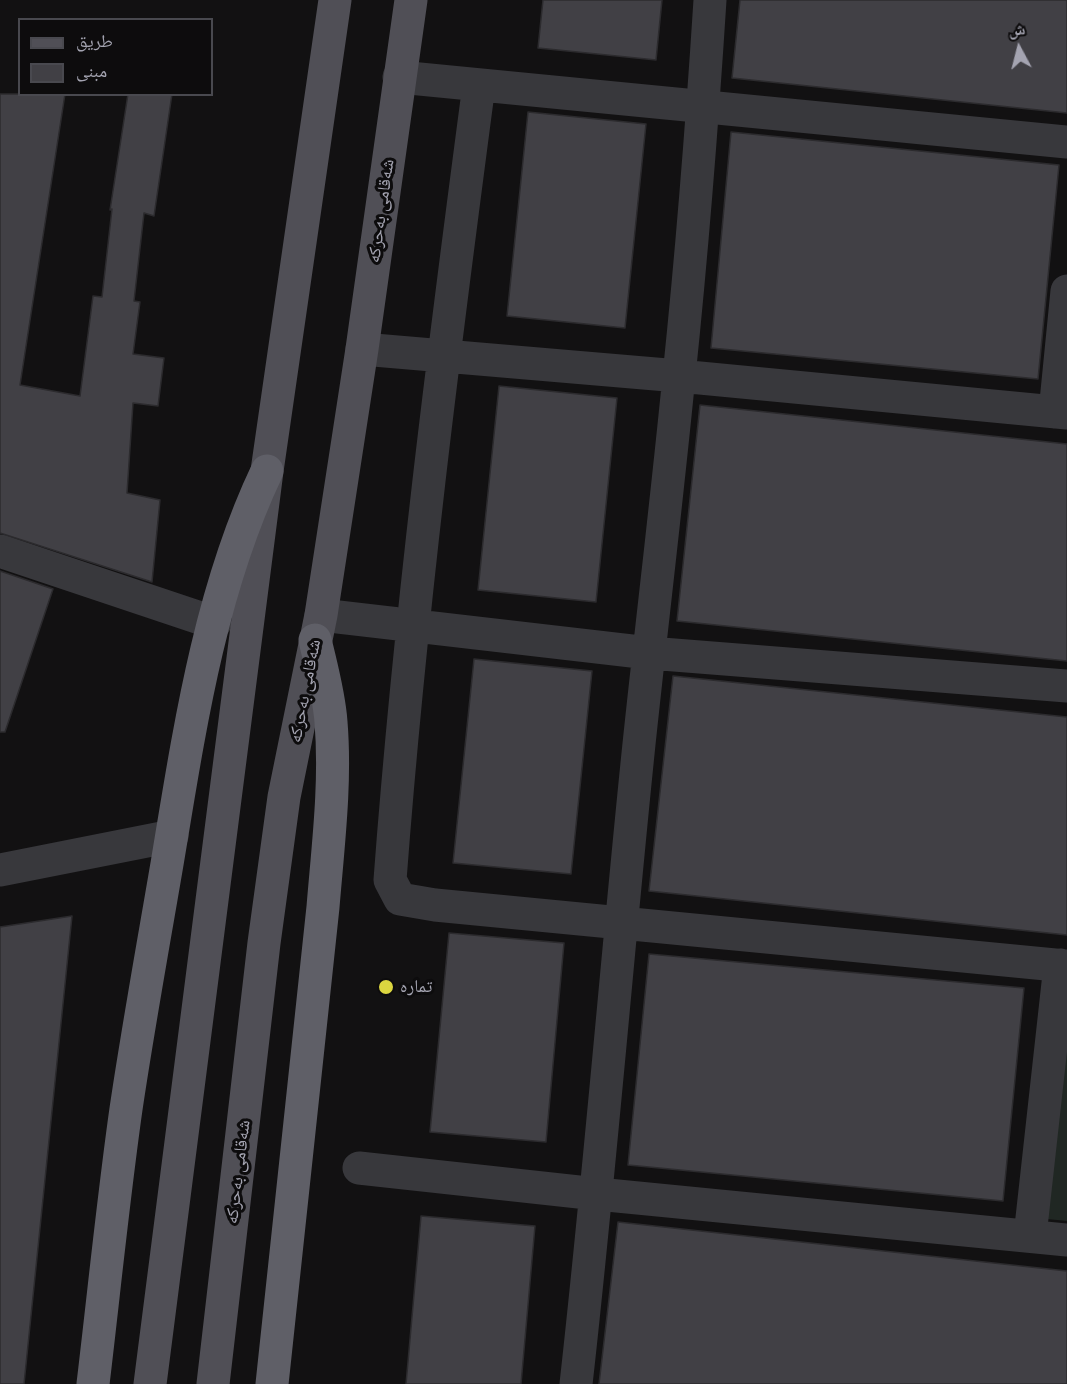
<!DOCTYPE html>
<html>
<head>
<meta charset="utf-8">
<style>
	body { margin:0 }
	#map { position:relative; width:1067px; height:1384px; overflow:hidden; background:#121112; font-family:Raleway,"Noto Naskh Arabic",sans-serif }
	canvas { display:block }
	.legend { position:absolute; left:18px; top:18px; width:195px; height:78px; box-sizing:border-box; background:#0d0c0d; border:2px solid #49494f; margin:0; padding:8px 10px; list-style:none; font-size:18px; color:#a4a4b1 }
	.legend li { display:flex; align-items:center; gap:12px; height:30px }
	.legend b { width:30px; border:2px solid #49494f }
	.north { position:absolute; left:989px; top:18px; width:60px; height:60px; -webkit-text-stroke:4px #0d0c0d; paint-order:stroke; rotate:353deg; font-size:16px; font-weight:700; line-height:24px; text-align:center; color:#a4a4b1 }
	.north::after { content:''; display:block; margin:auto; width:21px; height:27px; background:#a4a4b1; clip-path:polygon(50% 0,100% 100%,50% 72%,0 100%) }
</style>
</head>
<body>
<div id="map">
<canvas width="1067" height="1384"></canvas>
<ul class="legend">
<li><b style="height:8px;background:#504f56"></b>طريق</li>
<li><b style="height:16px;background:#414045"></b>مبنى</li>
</ul>
<div class="north">ش</div>
</div>
<script>
const c = document.querySelector('canvas').getContext('2d');
c.lineJoin = 'round';
function fill(path, color) {
  c.fillStyle = color;
  c.fill(path, 'evenodd');
}
function trace(path, color, width, dash) {
  c.strokeStyle = color;
  c.lineWidth = width;
  c.lineCap = dash ? 'butt' : 'round';
  c.setLineDash(dash || []);
  c.stroke(path);
}
function label(font, color, halo, rows, align = 'center') {
  c.font = font + ' Raleway,"Noto Naskh Arabic",sans-serif';
  c.lineWidth = 6;
  c.setLineDash([]);
  c.textBaseline = 'middle';
  c.strokeStyle = halo;
  c.fillStyle = color;
  for (const [text, x, y, turn = 0] of rows) {
    c.save();
    c.translate(x, y);
    c.rotate((+turn || 0) * Math.PI / 180);
    c.textAlign = isNaN(turn) ? turn : align;
    if (halo) c.strokeText(text, 0, 0);
    c.fillText(text, 0, 0);
    c.restore();
  }
}
const green = new Path2D(`
	M1067,1031v190l-20,-2z`);
const building = new Path2D(`
	M543,0h119l-6,60 -118,-12z
	M740,0h327v113l-335,-35z
	M0,94h65l-45,291 60,11 13,-100 9,1 10,-88 -2,1 18,-116h44l-18,122 -10,-3 -10,88 6,1 -7,52 31,4 -6,48 -25,-3 -6,90 33,7 -8,82 -152,-49z
	M528,112l118,12 -21,204 -118,-12z
	M731,132l328,33 -21,214 -327,-31z
	M499,386l118,12 -21,204 -118,-12z
	M700,405l367,39v217l-390,-40z
	M0,571l53,18 -48,143h-5z
	M474,659l118,12 -21,203 -118,-11z
	M673,676l394,41v218l-418,-44z
	M72,916l-48,468h-24v-457z
	M449,933l115,10 -18,199 -116,-10z
	M649,954l375,34 -21,213 -375,-36z
	M421,1216l114,10 -14,158h-115z
	M618,1222l449,49v113h-468z`);
const minor = new Path2D(`
	M399,77l668,65
	M479,85c-35,264 -69,529 -89,795l10,19 35,6 632,61
	M362,349l317,27 388,37
	M1055,412l12,-121
	M0,551l215,72
	M321,615l328,38 418,33
	M0,870l172,-34
	M359,1168l238,26 470,46
	M1030,1236l30,-271
	M576,1384c24,-213 41,-427 63,-640 13,-123 28,-245 40,-368 13,-125 23,-251 31,-376`);
const major = new Path2D(`
	M150,1384l117,-913 68,-471
	M213,1384l51,-441 20,-146 37,-182 41,-266 49,-349`);
const highway = new Path2D(`
	M93,1384c11,-92 20,-183 33,-275 12,-81 27,-163 41,-245 22,-132 42,-271 100,-393
	M272,1384l51,-477c5,-61 13,-124 8,-185 -2,-28 -10,-56 -16,-82`);
const markers = [
	[386,987,8,"#dbd640"]
];
const streetNames = [
	["شەقامی بەحرکە",381,211,-82],
	["شەقامی بەحرکە",305,691,-79],
	["شەقامی بەحرکە",238,1172,-83]
];
const poiNames = [
	["تمارە",400,987]
];
fill(green, '#202723');
fill(building, '#414045');
trace(building, '#2c2b2e', 1.5);
trace(minor, '#38383c', 33);
trace(major, '#504f56', 33);
trace(highway, '#5f5f67', 33);
for (const [x, y, r, color] of markers) {
  const dot = new Path2D();
  dot.arc(x, y, r, 0, 2 * Math.PI);
  c.fillStyle = color;
  c.fill(dot);
  trace(dot, '#0d0c0d', 2);
}
label('18px', '#a4a4b1', '#0d0c0d', streetNames);
label('18px', '#a4a4b1', '#0d0c0d', poiNames, 'left');
</script>
</body>
</html>
